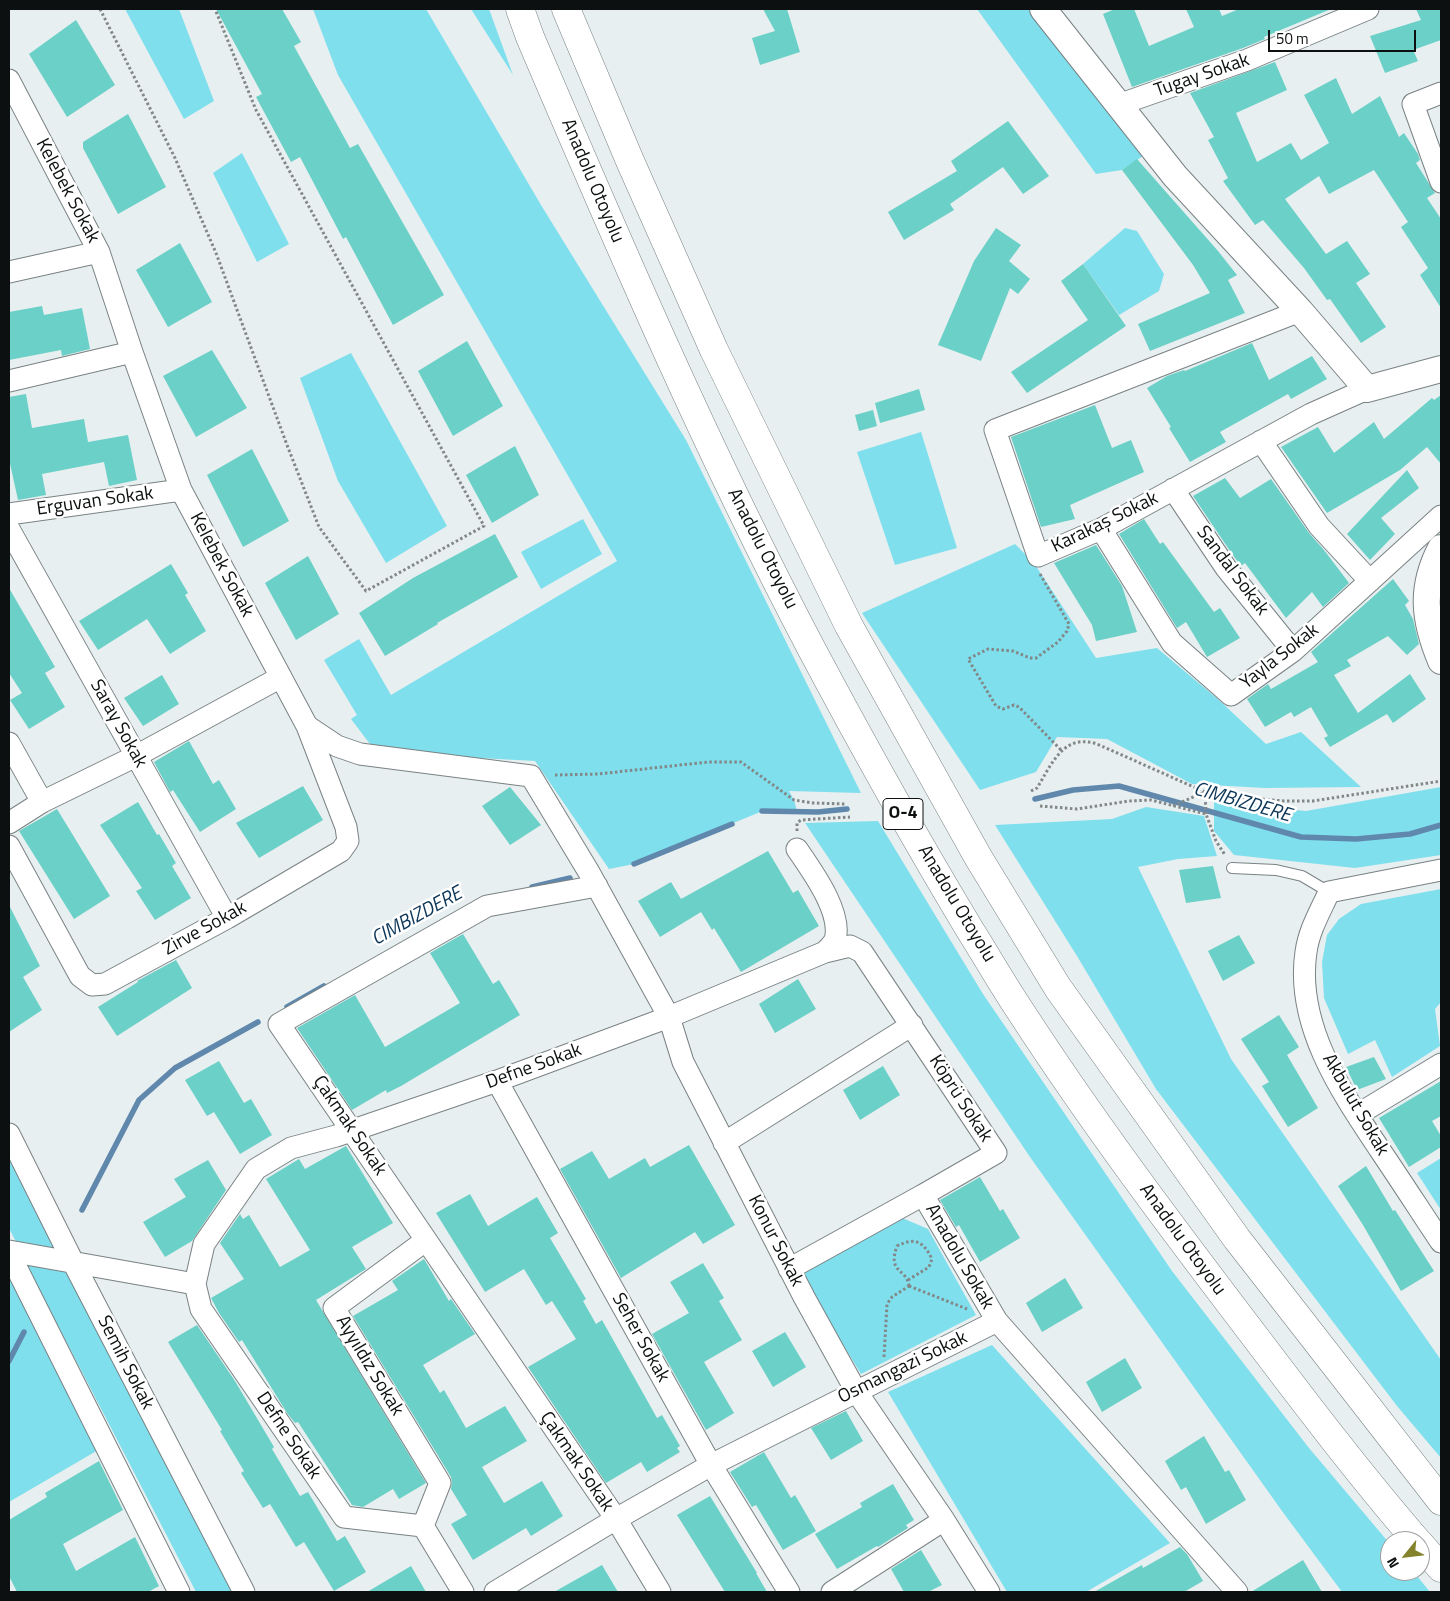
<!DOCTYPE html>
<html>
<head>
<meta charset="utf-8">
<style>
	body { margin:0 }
	#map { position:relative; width:1450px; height:1601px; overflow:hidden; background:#e7eff0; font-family:"Titillium Web",sans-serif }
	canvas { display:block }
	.frame { position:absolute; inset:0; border:10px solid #0d1010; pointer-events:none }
	.north { position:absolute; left:1380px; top:1531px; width:50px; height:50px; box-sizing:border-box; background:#fff; border:1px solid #9e9f9f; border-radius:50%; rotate:241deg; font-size:14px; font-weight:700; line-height:20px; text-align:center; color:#0d1010 }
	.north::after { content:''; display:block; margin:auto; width:18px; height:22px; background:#84822b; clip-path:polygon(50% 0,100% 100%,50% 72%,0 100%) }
	.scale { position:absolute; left:1268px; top:30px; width:148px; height:22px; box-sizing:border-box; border:2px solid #0d1010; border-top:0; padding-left:6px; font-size:15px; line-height:18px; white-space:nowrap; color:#0d1010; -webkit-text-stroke:4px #fff; paint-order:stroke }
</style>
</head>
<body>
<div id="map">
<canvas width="1450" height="1601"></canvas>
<div class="frame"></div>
<div class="north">N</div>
<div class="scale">50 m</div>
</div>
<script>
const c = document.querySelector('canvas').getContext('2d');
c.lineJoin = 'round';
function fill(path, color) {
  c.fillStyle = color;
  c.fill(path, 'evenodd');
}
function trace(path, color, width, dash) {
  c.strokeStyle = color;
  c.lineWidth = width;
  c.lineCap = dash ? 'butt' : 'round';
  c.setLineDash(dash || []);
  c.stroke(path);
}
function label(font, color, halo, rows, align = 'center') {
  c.font = font + ' "Titillium Web",sans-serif';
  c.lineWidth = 5;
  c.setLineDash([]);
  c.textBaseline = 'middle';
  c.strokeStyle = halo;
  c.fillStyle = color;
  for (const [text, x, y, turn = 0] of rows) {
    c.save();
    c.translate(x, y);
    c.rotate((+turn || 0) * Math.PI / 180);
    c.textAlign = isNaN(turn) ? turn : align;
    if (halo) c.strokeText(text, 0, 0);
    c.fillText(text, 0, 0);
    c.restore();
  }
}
const green = new Path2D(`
	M125,9h54l35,92 -30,18z
	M313,9h113l115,196 145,235 175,353 -72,-2 5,9 3,11 -32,-1 -131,54 -25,5 -74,-108 -74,-4 -91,-13 -19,-25 6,-4 -33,-55 35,-21 32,56 226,-134 -279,-486z
	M471,9h18l24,66z
	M977,9h55l114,145 -24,16 -26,4z
	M242,153l47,91 -32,18 -44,-89z
	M1125,228l12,3 27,43 -5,17 -40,24 -36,-51z
	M351,353l96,173 -61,37 -48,-82 -38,-103z
	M921,432l36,116 -62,17 -38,-113z
	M583,519l19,35 -61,35 -20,-37z
	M1015,544l19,19 62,95 61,-10 63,53 46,43 35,-12 60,55 -96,1 -73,-4 -85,-45 -50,-2 -21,35 -56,18 -118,-177z
	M1441,787v68l-86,13 -121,-13 -20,-24v-29l92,9z
	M1146,807l58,9 13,40 -39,3 -40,8 93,192 210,301v98l-44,-52 -241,-317 -79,-133 -82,-131 117,-6z
	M878,821l105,173 189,277 137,177 81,96v27h23l17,21h-88l-60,-81 -252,-354 -225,-334z
	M1441,889v113l-6,7 5,37 -48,31 -17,-37 -27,14 -24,-56 -2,-36 5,-27 12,-16 22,-15z
	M9,1150l49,99 -42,-7 -7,-14z
	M1441,1158v52l-24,-37z
	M900,1217l28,12 48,86 -115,59 -62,-101z
	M9,1253l96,193 -96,56z
	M25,1262l43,6 166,324h-38z
	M992,1345l178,198 -84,49h-79l-119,-200z`);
const stream = new Path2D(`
	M1035,799l38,-9 46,-4 182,51 55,2 54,-5 31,-9
	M762,811l56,1 29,-3
	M634,864l98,-40
	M532,887l38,-9
	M287,1007l37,-21
	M82,1210l57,-110 36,-32 83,-46
	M9,1361l15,-29`);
const building = new Path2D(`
	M216,9h66l19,33 -7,4 56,102 8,-4 86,151 -51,30 -47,-88 -3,2 -43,-82 -9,5 -35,-65 6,-3z
	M763,9h24l13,43 -40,13 -8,-27 23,-7z
	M1115,9h19l15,37 45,-19 -8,-18h33l3,7 17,-7h92l-67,28 1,2 -22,9 -111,39 -29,-73z
	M1416,9h25v31l-28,10 5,11 -33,12 -15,-37 51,-16z
	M76,20l39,65 -48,32 -38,-63z
	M1275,62l12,28 -51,23 21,49 34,-19 10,17 28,-17 -25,-48 32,-17 16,36 28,-18 19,41 5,-4 14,21 2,6 -4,3 19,30 -8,5 14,21v89l-21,-33 8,-7 -27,-41 7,-5 -34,-52 -45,24 -10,-18 -34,23 41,55 21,-13 23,33 -14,9 30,44 -25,16 -31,-44 -3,1 -23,-32 -41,-48 -8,5 -32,-44 5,-3 -20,-38 6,-3 -24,-44z
	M128,114l38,73 -48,27 -35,-66v-6z
	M1008,121l41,55 -26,18 -20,-27 -53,37 4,6 -50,30 -16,-28 69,-41 -6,-10z
	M1137,159l81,92 19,24 -9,5 17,33 -95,38 -12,-27 72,-31 -17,-28 -71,-95z
	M996,228l25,17 -12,16 21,18 -12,15 -8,-6 -29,73 -43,-16 36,-84z
	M180,243l32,59 -44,25 -32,-57z
	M1083,264l43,62 -99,67 -16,-21 77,-52 -27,-39z
	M42,306l2,9 38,-7 8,41 -28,7 -1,-6 -52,10v-48z
	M467,341l36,65 -50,30 -35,-65z
	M1252,343l17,37 43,-24 15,23 -36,20 -3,-5 -68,38 6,10 -36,20 -21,-34 2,-1 -24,-39 20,-12 17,-6 1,1z
	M212,350l35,58 -51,29 -33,-61z
	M919,389l6,21 -45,13 -5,-20z
	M26,394l6,34 52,-9 4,23 40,-7 9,45 -28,6 -5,-24 -62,12 4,21 -28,5 -9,-41v-62z
	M1441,395v69l-14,-17 -27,23 -73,43 -46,-66 37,-20 16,26 40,-31 10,17 48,-41 2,2z
	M1095,405l17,43 19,-8 13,32 -74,33 5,14 -34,8 -30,-90z
	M873,410l4,16 -18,5 -4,-16z
	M515,446l24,49 -47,28 -26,-48z
	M252,449l37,72 -46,26 -36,-72z
	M1407,470l12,18 -38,30 14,16 -25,26 -23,-26z
	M1225,478l15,20 31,-19 38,54 15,17 25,33 -26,24 -11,-15 -26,26 -41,-55 -4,3 -9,-12 -39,-58z
	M1144,519l16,25 3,-2 51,70 6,-4 20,30 -33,19 -21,-35 -9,6 -58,-94z
	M495,534l23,43 -81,46 1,1 -53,32 -26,-43 54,-35z
	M1096,545l26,41 15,46 -41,9 -4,-16 -38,-62z
	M308,556l31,58 -43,26 -31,-57z
	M171,564l17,29 -3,2 21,36 -36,23 -23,-35 -49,31 -19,-29z
	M1393,579l16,22 -4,4 8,14 6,25 -12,11 -19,-19 -41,24 4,6 -17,9 24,38 52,-39 16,25 -33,24 -6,-9 -57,33 -6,-9 4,-2 -17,-29 -17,10 -3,-5 -26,15 -18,-28 21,-15 3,5 47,-27 -7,-10z
	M9,588l46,79 -10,6 20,34 -36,22 -19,-29 12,-7 -13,-20z
	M162,675l17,29 -36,22 -19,-28z
	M189,741l24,43 6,-4 17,29 -36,23 -27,-42 -3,2 -16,-30z
	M303,786l20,34 -64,38 -23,-35z
	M510,787l31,38 -31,20 -28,-39z
	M138,802l19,33 2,-1 17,29 -4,3 19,32 -36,22 -19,-29 6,-3 -42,-63z
	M57,809l53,87 -36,23 -55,-88z
	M768,851l25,42 5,-3 21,36 -78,46 -27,-44 -2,2 -11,-18 -41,25 -22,-36 33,-19 10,17z
	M1213,866l8,32 -35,5 -7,-33z
	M9,905l31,61 -17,11 19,33 -33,22z
	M463,934l30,50 6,-4 21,35 -119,71 -14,7 -1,-3 -34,20 -55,-82 58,-33 30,52 75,-44 -30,-50z
	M1239,935l16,28 -32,18 -15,-30z
	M176,960l16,28 -75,48 -19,-29 40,-25 -1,-1z
	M798,979l18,30 -41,24 -16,-29z
	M1279,1015l20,32 -12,8 31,53 -30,19 -26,-41 7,-4 -28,-43z
	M1374,1057l12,22 -29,11 -11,-23z
	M219,1061l25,42 7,-4 21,36 -32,19 -26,-42 -7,4 -22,-36z
	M883,1066l17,29 -40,25 -17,-30z
	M1441,1081v35l-9,5 9,15v11l-32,20 -30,-49z
	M689,1145l46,80 -32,19 -8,-12 -74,46 -61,-109 32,-18 17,28 36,-21 5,9z
	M346,1146l47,77 -41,24 14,22 -50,31 110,183 -27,16 -6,-10 -30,18 -11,-2 -54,-83 -3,1 -8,-10 -45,-73 -3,2 -20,-29 -8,-15 33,-19 -24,-36 20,-29 3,5 6,-4 31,52 30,-17 -44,-71 33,-20 6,10z
	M208,1160l18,30 -34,51 -27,16 -22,-35 43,-25 -12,-18z
	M1366,1166l27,45 2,-1 39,61 -33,20 -38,-66 -25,-39z
	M980,1177l20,34 3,-2 17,29 -40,24 -21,-37 -3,2 -16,-27z
	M470,1194l18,32 49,-29 21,36 -8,5 36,61 -3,2 13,23 6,-4 55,98 5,-3 18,31 -3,2 3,4 -33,20 -6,-10 -35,21 -78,-116 48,-28 -24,-38 -6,4 -22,-36 -39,23 -49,-79z
	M424,1259l25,42 2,-2 24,35 -52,31 17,28 4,-3 22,38 39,-22 22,35 -45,26 22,36 38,-22 21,35 -32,20 -5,-8 -53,32 -22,-36 16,-9 -16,-26 1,-7 -1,-5 -98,-161 45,-26 -6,-9z
	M703,1263l21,35 -5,3 23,39 -38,22 30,51 -28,17 -54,-96 37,-21 -19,-31z
	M1065,1278l18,30 -41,24 -16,-29z
	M197,1325l38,56 39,66 -2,2 28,47 8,-4 29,49 8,-5 21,36 -32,19 -30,-49 -8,5 -26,-43 -7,4 -22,-35 3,-2 -24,-40 2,-1 -54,-88z
	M785,1332l21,35 -33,20 -21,-36z
	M1125,1358l17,30 -40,24 -16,-30z
	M846,1411l17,30 -32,19 -20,-32z
	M1204,1436l21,36 4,-2 17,30 -40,24 -20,-37 -5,3 -16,-29z
	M764,1452l27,46 4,-3 21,36 -33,19 -27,-45 -4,2 -22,-35z
	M99,1461l24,49 -60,34 13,27 59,-34 24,49 -11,6h-131l-8,-16v-56l38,-23 -2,-4z
	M893,1484l21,36 -8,5 2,3 -30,19 -1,-1 -40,23 -22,-35 47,-27 -2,-4z
	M710,1496l47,77h-1l11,19h-42l-48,-77z
	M1180,1547l7,7 16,27 -19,11h-90l48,-27 1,3z
	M921,1550l21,35 -14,7h-24l-13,-23z
	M1303,1560l19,32h-71z
	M602,1565l16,27h-64z
	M411,1566l15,26h-59z`);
const path = new Path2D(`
	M100,9l75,149 41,95 71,192 32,82 47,64 118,-65 -228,-416 -41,-101
	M1040,574l29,50 -2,7 -9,11 -22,16h-6l-17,-7 -25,-2 -20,10 28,47 7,3 11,-4 5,2 42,43
	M555,775l43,-1 110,-12h33l53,38 19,3 32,1
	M1031,791l6,-3c12,-19 24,-50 51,-46 5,0 11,3 16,5l101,45 34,5 45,4h29l128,-20
	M1040,806l37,3 52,-8 22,-1 55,14 10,27 9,14
	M1173,806l32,-14 1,22
	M797,831v-8l4,-3 49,-3
	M908,1280l21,-13 3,-8c-9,-18 -17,-22 -35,-13 -10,28 10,22 12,40
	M909,1286l58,23
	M884,1357l3,-53 5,-7 17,-11`);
const service = new Path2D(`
	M1232,868l44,2 26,6 27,16`);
const minor = new Path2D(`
	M9,80l90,172 33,100 49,138 126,236 39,101 2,14 -7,10 -114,67 -122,66 -13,1 -12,-9 -71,-130
	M1441,93l-28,11 28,78
	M1118,105l129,-45 121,-51
	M9,272l90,-20
	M1300,311l-305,119 43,126 63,-27 210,-115 56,-25
	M9,381l123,-29
	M1261,441l58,85 51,55
	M1173,489l53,79 67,83
	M9,514l172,-24
	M9,529l218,389
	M1101,529l71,114 59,52 62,-44 148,-135
	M307,726l30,20 23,8 171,22 59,98 79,143 14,45 121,235 52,94 88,129 45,72
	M9,743l33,59
	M9,823l33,-21 94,-46 145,-79
	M1441,870l-112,22c-9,20 -20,38 -23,60 -11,73 36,141 74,198 21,31 41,62 61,92
	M597,886l-110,20 -208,118 337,495 44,73
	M825,952l25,-6 12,6 134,201 -73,42
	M497,1081l214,384 78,127
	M1357,1115l84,-51
	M9,1134l64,128 171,330
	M724,1143l188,-118
	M9,1251l186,33
	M9,1253l170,339
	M789,1269l134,-74 74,126
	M423,1526l-79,-9 -143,-208 -6,-25 9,-40 52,-75 35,-21 45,-12 161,-55 172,-64 156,-65c3,-3 8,-8 10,-12 8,-27 -23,-69 -38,-91
	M423,1526l17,-43 -106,-175 91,-67
	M423,1526l40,66
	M495,1592l121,-73 95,-54 286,-144 240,271
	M832,1592l112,-72`);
const tertiary = new Path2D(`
	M1043,9l132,167 125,135 67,78 74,-20
	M1441,548c-21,40 -17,72 0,113`);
const motorway = new Path2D(`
	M520,9l10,28c88,206 176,411 280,609 51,96 104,191 160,284 17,27 33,55 51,82 72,111 152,217 232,322 53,70 107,141 164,207
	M566,9l64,152 84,189 135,276 129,231 80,131 179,251 204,262
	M1420,1544l21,24`);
const shields = [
	[903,814,40]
];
const shieldNames = [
	["O-4",903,814]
];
const streetNames = [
	["Tugay Sokak",1202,76,-19],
	["Anadolu Otoyolu",592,181,67],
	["Kelebek Sokak",67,191,62],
	["Erguvan Sokak",95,502,-8],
	["Karakaş Sokak",1105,523,-26],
	["Anadolu Otoyolu",762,549,63],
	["Kelebek Sokak",221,565,62],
	["Sandal Sokak",1232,571,53],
	["Yayla Sokak",1280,657,-38],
	["Saray Sokak",118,724,61],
	["Anadolu Otoyolu",956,904,59],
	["Zirve Sokak",205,929,-29],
	["Defne Sokak",534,1067,-20],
	["Köprü Sokak",960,1099,57],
	["Akbulut Sokak",1355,1105,60],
	["Çakmak Sokak",349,1126,56],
	["Anadolu Otoyolu",1182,1240,54],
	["Konur Sokak",775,1241,63],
	["Anadolu Sokak",959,1257,60],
	["Seher Sokak",640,1338,61],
	["Semih Sokak",125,1363,63],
	["Ayyıldız Sokak",369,1366,59],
	["Osmangazi Sokak",903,1368,-26],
	["Defne Sokak",288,1436,56],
	["Çakmak Sokak",576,1462,56]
];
const waterNames = [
	["CIMBIZDERE",1242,803,16],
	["CIMBIZDERE",417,917,-29]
];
fill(green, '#7fdfed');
trace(stream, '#6088ac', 5.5);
fill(building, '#6bd0c7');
trace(service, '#7a8283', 12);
trace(minor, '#7a8283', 23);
trace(tertiary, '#7a8283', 28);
trace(motorway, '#7a8283', 29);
trace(path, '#828888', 3, [2.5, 2.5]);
trace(service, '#fff', 10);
trace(minor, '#fff', 21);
trace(tertiary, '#fff', 26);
trace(motorway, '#fff', 28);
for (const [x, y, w] of shields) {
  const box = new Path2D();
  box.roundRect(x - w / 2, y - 15.5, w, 31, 4);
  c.fillStyle = '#fff';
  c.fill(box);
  trace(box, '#0d1010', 1);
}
label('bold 18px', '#0d1010', null, shieldNames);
label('19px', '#0d1010', '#fff', streetNames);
label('italic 20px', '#0b3557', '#fff', waterNames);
</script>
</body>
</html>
